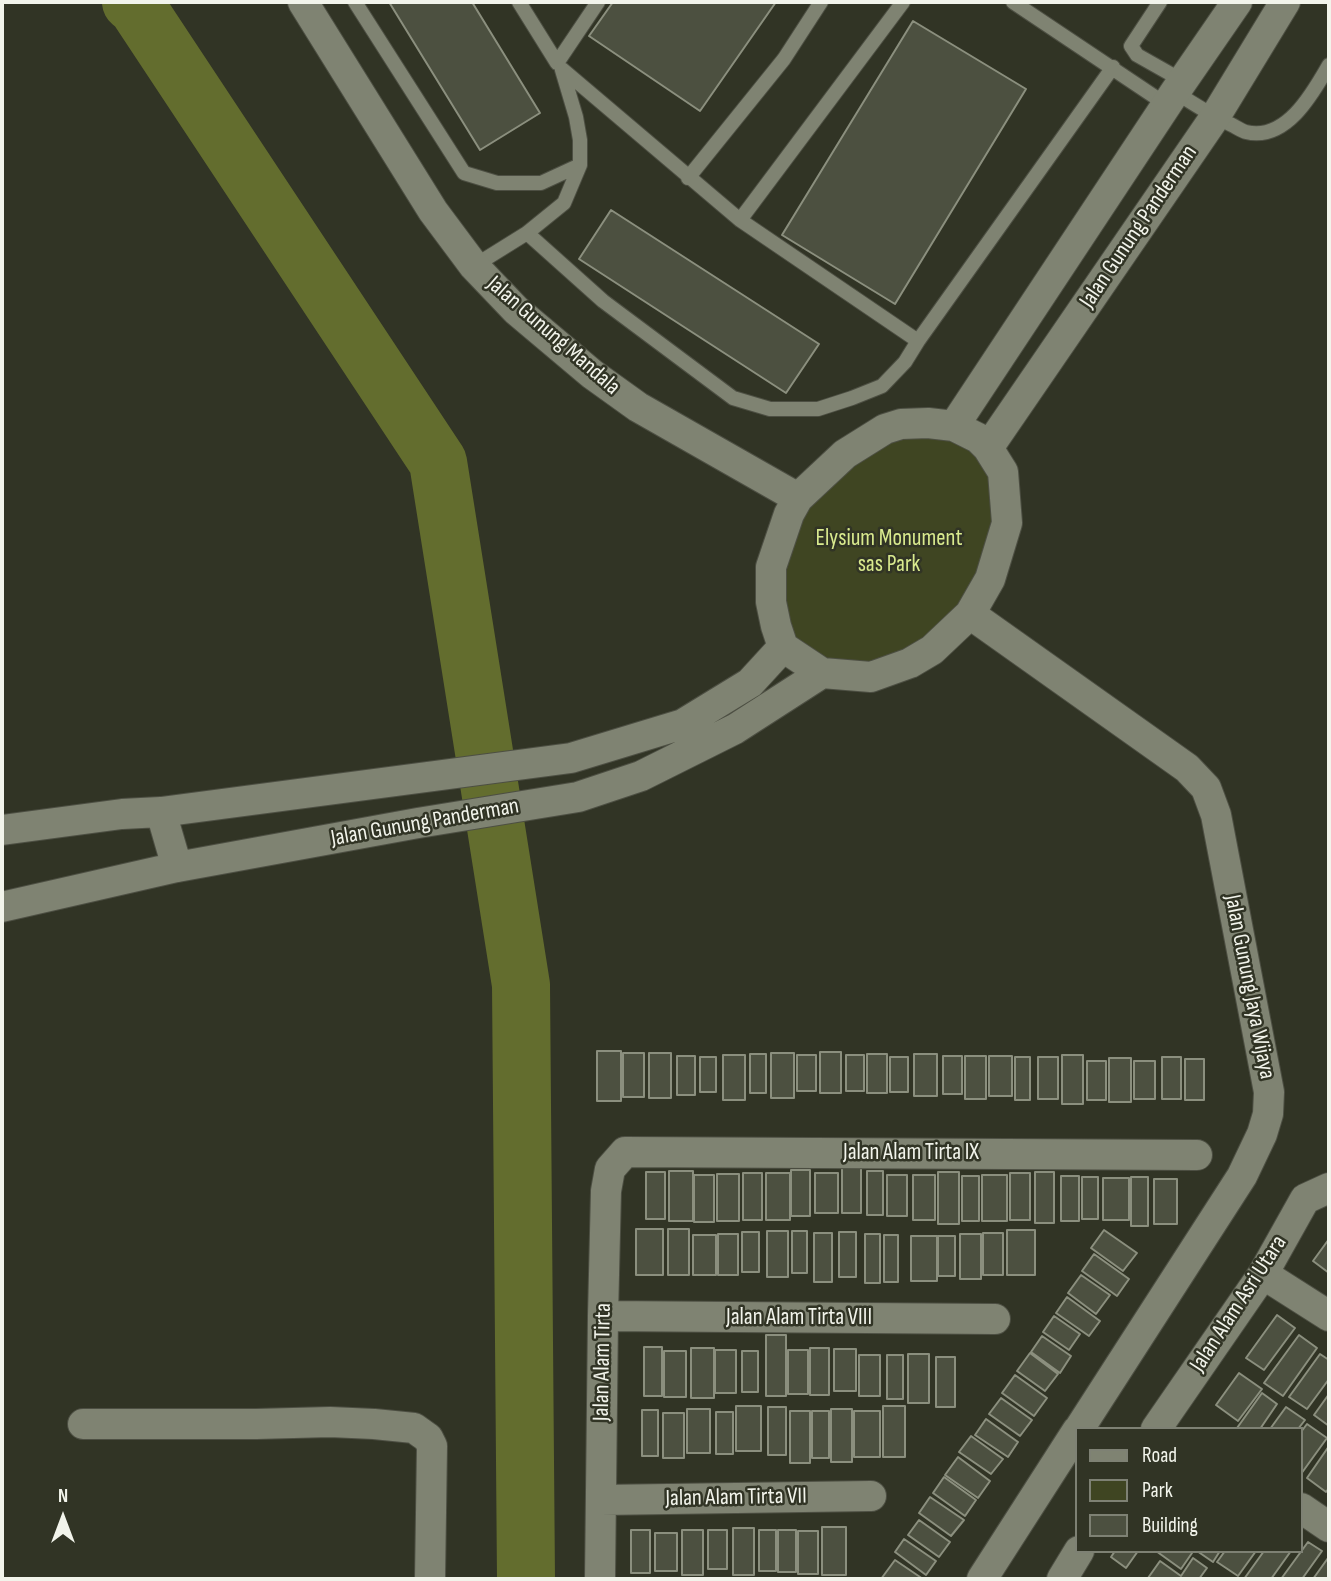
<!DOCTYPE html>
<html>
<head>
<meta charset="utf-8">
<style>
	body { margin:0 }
	#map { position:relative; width:1331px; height:1581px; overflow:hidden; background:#313425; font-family:"Sofia Sans Condensed",sans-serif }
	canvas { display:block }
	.frame { position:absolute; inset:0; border:4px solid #f2f4eb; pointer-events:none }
	.legend { position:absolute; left:1075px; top:1427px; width:228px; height:126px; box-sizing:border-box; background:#313425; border:2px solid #7e8174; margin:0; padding:9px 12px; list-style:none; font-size:21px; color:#f2f4eb }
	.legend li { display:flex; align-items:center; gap:14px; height:35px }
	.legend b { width:35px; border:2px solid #7e8174 }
	.north { position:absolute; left:28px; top:1483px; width:70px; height:70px; -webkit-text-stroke:5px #313425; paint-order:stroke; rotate:0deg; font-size:19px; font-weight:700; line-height:28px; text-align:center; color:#f2f4eb }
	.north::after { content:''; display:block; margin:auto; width:24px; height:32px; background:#f2f4eb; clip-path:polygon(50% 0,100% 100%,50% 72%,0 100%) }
</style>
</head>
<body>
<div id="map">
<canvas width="1331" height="1581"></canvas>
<div class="frame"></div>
<ul class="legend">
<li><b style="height:9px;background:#7f8372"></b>Road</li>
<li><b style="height:19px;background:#3f4522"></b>Park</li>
<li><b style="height:19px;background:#4c5040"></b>Building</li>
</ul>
<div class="north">N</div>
</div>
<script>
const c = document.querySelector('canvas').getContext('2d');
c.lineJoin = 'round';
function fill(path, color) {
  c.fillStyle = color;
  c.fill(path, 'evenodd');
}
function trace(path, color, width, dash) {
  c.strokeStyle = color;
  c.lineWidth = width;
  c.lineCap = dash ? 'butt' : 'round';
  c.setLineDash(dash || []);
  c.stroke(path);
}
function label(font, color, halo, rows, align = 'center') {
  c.font = font + ' "Sofia Sans Condensed",sans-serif';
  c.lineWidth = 5;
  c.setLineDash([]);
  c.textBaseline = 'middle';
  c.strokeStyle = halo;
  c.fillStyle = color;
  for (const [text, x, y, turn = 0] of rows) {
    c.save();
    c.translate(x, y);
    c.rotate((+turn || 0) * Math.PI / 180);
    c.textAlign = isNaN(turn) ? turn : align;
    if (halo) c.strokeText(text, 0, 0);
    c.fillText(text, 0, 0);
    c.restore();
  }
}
const green = new Path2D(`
	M885,436l91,4 21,36 1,56 -31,82 -95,60 -87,-28 -10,-76 30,-70z`);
const river = new Path2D(`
	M131,2l6,5 301,455 83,523 5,594`);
const building = new Path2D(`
	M389,2h83l68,111 -60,37z
	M613,2h163l-76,109 -111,-75z
	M913,21l113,68 -131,215 -113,-69z
	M611,210l208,134 -33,49 -207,-134z
	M597,1051h24v50h-24z
	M820,1052h21v41h-21z
	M623,1053h21v44h-21z
	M649,1053h22v45h-22z
	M771,1053h23v45h-23z
	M750,1054h16v39h-16z
	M867,1054h20v39h-20z
	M914,1054h23v42h-23z
	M723,1055h22v45h-22z
	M797,1055h19v36h-19z
	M846,1055h18v36h-18z
	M1062,1055h21v49h-21z
	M677,1056h18v39h-18z
	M943,1056h19v38h-19z
	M965,1056h21v43h-21z
	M989,1056h23v40h-23z
	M700,1057h16v35h-16z
	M890,1057h18v35h-18z
	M1015,1057h15v43h-15z
	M1038,1057h20v42h-20z
	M1162,1057h19v42h-19z
	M1109,1058h22v44h-22z
	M1185,1059h19v41h-19z
	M1087,1061h19v39h-19z
	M1134,1061h21v38h-21z
	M842,1168h19v45h-19z
	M791,1170h19v46h-19z
	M669,1171h24v50h-24z
	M867,1171h16v44h-16z
	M646,1172h19v47h-19z
	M938,1172h21v52h-21z
	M1035,1172h19v51h-19z
	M743,1173h19v47h-19z
	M766,1173h24v47h-24z
	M815,1173h23v40h-23z
	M1010,1173h20v47h-20z
	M717,1174h22v47h-22z
	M694,1175h20v47h-20z
	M887,1175h20v41h-20z
	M913,1175h22v45h-22z
	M982,1175h25v46h-25z
	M962,1176h17v45h-17z
	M1061,1176h18v45h-18z
	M1082,1177h16v42h-16z
	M1131,1177h17v49h-17z
	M1103,1178h26v42h-26z
	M1154,1179h23v45h-23z
	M636,1229h27v46h-27z
	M668,1229h21v46h-21z
	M1007,1230h28v45h-28z
	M1104,1230l33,23 -14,18 -32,-23z
	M767,1231h21v46h-21z
	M792,1231h15v42h-15z
	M742,1232h17v40h-17z
	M839,1232h17v45h-17z
	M814,1233h18v49h-18z
	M983,1233h20v42h-20z
	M718,1234h20v41h-20z
	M865,1234h15v49h-15z
	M960,1234h21v45h-21z
	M693,1235h23v40h-23z
	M884,1235h14v47h-14z
	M911,1236h26v45h-26z
	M938,1236h17v40h-17z
	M1329,1239v34l-16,-12z
	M1094,1254l35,25 -12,17 -35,-25z
	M1081,1275l29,20 -14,19 -28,-21z
	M1067,1297l33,24 -11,15 -33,-23z
	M1277,1315l18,13 -31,42 -18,-12z
	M1054,1316l26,18 -11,16 -26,-18z
	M766,1335h20v61h-20z
	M1299,1335l18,13 -34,48 -19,-13z
	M1042,1336l29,20 -11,17 -29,-21z
	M644,1347h18v49h-18z
	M691,1348h23v50h-23z
	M810,1348h19v47h-19z
	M834,1349h22v42h-22z
	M715,1350h21v43h-21z
	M788,1350h20v44h-20z
	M664,1351h22v46h-22z
	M742,1351h16v41h-16z
	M1030,1353l28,21 -13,17 -28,-20z
	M908,1354h21v49h-21z
	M1320,1354l9,6v19l-22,30 -18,-12z
	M859,1355h21v41h-21z
	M887,1355h16v44h-16z
	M936,1357h19v50h-19z
	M1239,1373l23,16 -24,32 -22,-16z
	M1015,1375l32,23 -13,18 -32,-23z
	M1262,1393l15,11 -17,25 -23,-1z
	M1329,1394v32l-15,-11z
	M1001,1398l31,22 -12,16 -31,-22z
	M736,1406h25v45h-25z
	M883,1406h22v51h-22z
	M768,1407h18v48h-18z
	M1286,1407l19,13 -7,9h-28z
	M687,1409h23v44h-23z
	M831,1409h21v53h-21z
	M642,1410h16v46h-16z
	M790,1411h20v52h-20z
	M812,1411h17v47h-17z
	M854,1411h26v46h-26z
	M716,1412h17v42h-17z
	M663,1413h21v45h-21z
	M986,1419l32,23 -10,15 -33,-22z
	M1307,1424l20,14 -26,36v-42z
	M971,1436l32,23 -12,15 -32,-22z
	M1329,1446v42l-3,4 -19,-14z
	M958,1457l32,24 -12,17 -33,-23z
	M944,1477l32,23 -11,16 -32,-23z
	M930,1497l34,23 -13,16 -32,-23z
	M919,1520l31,22 -11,15 -31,-22z
	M822,1527h24v48h-24z
	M733,1528h21v47h-21z
	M631,1530h19v43h-19z
	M682,1530h21v45h-21z
	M708,1530h19v39h-19z
	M759,1530h17v41h-17z
	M778,1530h18v42h-18z
	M798,1531h20v43h-20z
	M655,1533h22v38h-22z
	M904,1539l32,22 -10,14 -31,-23z
	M1308,1542l14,9 -20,28h-21z
	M1115,1551h23l-12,17 -15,-11z
	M1156,1551h34l2,2 -11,16z
	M1197,1551h23l-7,11z
	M1225,1551h31l-18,25 -21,-14z
	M1264,1551h27l-20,28h-27z
	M1193,1558l14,10 -8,11 -51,-1 12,-17 21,15z
	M1328,1558l1,21h-16z
	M895,1560l28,19h-42z`);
const lane = new Path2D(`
	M355,2l109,171 33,10h44l39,-18
	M519,2l38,61 41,-61
	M1013,2l154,103
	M1160,2l-29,44 6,9 46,26
	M562,69l178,151 178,121
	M1175,92c19,12 37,24 57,33 4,2 10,6 14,7 40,10 67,-39 83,-67
	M688,178l96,-119 37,-57
	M740,220l163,-218
	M527,233l76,68 130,97 37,11h48l34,-11 30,-12 23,-24 13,-21 195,-274
	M474,266l53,-33 37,-30 16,-38v-25l-4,-23 -14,-47`);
const street = new Path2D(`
	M303,2l130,209 41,55 42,44 76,64 46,33 160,91
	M928,423l26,3 24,12 10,10 15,24 4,51 -17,56 -20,35 -38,36 -22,13 -39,14 -49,-4 -39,-26 -7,-21 -5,-24v-35l18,-53 9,-16 47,-44 40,-25 16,-5z
	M954,426l221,-334 62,-90
	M988,448l227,-331 70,-115
	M970,614l217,154 19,20 10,27 53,277 -1,22 -6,20 -20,42 -163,253
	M161,812l16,55
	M2,830l120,-16 39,-2 410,-54 112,-34 67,-41 33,-36
	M2,907l175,-40 241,-44 160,-26 63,-21 94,-47 87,-56
	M1263,1274l66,42
	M603,1316l392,3
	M83,1424h173l74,-2 44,2 40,4 14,10 4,8 -2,133
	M1156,1429l107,-155 42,-75 24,-11
	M601,1500l270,-4
	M1301,1508l28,19
	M600,1579l3,-263 3,-125 4,-22 15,-17 572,3
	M982,1579l95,-148
	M1062,1579l17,-28`);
const streetNames = [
	["Jalan Gunung Panderman",1139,227,-56],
	["Jalan Gunung Mandala",553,336,41],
	["Jalan Gunung Panderman",425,823,-10],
	["Jalan Gunung Jaya Wijaya",1249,987,79],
	["Jalan Alam Tirta IX",911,1153],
	["Jalan Alam Asri Utara",1239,1304,-57],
	["Jalan Alam Tirta VIII",799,1318],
	["Jalan Alam Tirta",603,1362,-89],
	["Jalan Alam Tirta VII",736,1498,-1]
];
const parkNames = [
	["Elysium Monument",889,539],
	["sas Park",889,565]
];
fill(green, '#3f4522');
trace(river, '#636d2e', 58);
fill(building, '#4c5040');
trace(building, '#8b8f7e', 2);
trace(lane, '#4d4f43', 16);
trace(street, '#4d4f43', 32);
trace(lane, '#7f8372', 14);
trace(street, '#7f8372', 30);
label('23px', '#f2f4eb', '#313425', streetNames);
label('23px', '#d9ea8e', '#313425', parkNames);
</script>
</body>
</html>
